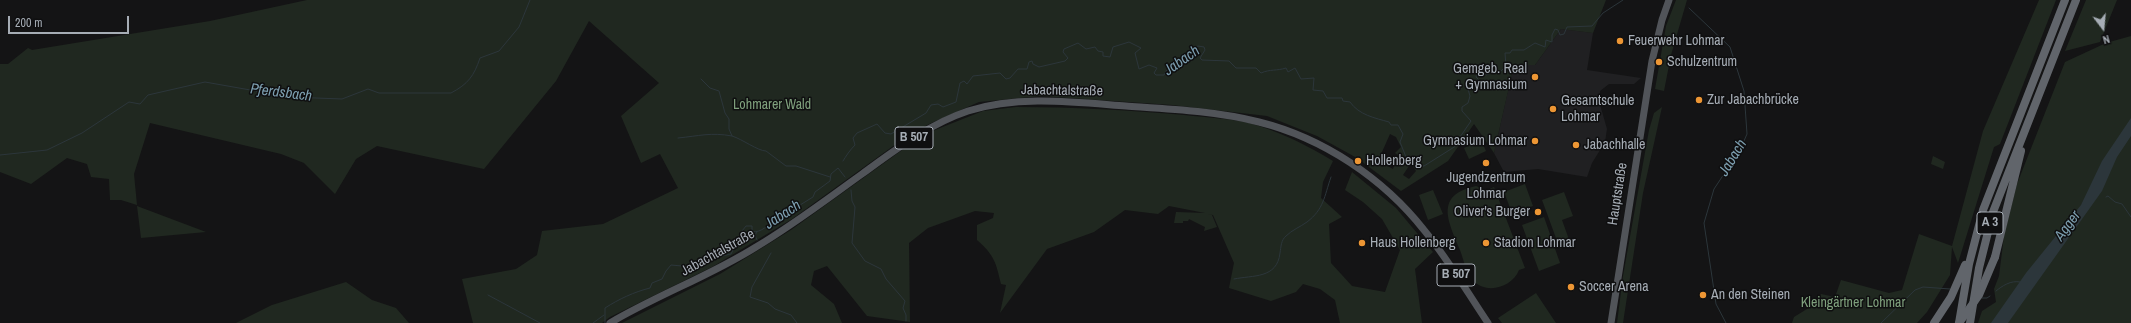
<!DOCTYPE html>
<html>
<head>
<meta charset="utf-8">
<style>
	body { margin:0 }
	#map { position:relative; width:2131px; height:323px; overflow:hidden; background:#141415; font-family:"Archivo Narrow",sans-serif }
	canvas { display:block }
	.north { position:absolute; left:2083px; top:8px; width:40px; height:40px; -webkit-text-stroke:3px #0f0f10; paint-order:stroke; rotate:164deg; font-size:11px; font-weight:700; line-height:16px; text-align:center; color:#a6adb5 }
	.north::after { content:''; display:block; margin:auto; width:14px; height:18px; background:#a6adb5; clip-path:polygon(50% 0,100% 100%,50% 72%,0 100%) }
	.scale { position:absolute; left:8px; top:16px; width:121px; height:18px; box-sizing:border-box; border:2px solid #a6adb5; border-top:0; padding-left:5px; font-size:12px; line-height:14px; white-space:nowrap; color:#a6adb5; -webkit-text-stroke:3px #0f0f10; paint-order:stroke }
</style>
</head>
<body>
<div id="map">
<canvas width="2131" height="323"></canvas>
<div class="north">N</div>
<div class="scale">200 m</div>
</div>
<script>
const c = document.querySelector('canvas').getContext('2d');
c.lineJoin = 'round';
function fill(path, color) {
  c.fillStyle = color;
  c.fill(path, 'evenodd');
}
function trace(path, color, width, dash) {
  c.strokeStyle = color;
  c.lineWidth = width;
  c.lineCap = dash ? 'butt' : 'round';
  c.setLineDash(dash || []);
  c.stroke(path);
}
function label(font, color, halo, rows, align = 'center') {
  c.font = font + ' "Archivo Narrow",sans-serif';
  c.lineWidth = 3;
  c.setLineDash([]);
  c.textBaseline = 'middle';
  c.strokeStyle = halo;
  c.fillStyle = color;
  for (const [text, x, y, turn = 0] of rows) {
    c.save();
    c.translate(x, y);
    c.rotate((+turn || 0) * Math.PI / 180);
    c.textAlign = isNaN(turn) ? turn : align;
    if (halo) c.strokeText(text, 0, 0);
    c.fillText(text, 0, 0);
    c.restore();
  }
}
const built = new Path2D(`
	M1561,29l32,4 -6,37 54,8 -7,6h-25l-9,7 -1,10 8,28 -2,13 -13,21 -5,14 -49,-8 -34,3 -10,-19 20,-89 21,1z`);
const green = new Path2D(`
	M307,0h1299l-13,33 -32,-4 -26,36h-21l-20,88 -20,-29 -26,37 -47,30 -44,-33 -40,-22 -50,-20 -95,-11 -131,-9 -62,6 -50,22 -33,20 -104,75 -80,48 -102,50 -8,6h-129l-11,-44 54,-10 21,-14 5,-24 61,-7 75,-36 -18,-34 -19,9 -20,-47 38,-33 -70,-62 -33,60 -72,88 -107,-23 -21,13 -21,35 -31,-31 -23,-9 -131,-31 -16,51 3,31 -16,-5h-11l-1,-21 -18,-2 -4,-13 -20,-6 -36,26 -31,-12v-108h8l20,-16 4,2 178,-29zM1390,134l6,3 5,10 -6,6 3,2 -5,14 -15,-8zM1411,163l5,8 -7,8 -6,-4z
	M1676,0h11l-16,55 -7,36 -9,-2 11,-63z
	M2039,0h17l-56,144 -6,3 -36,116 -6,-16 -2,28 -23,37 -10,11h-125l2,-6 21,-13 6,-10 14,3 6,-17 48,13 13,-3 17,-56 33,12 31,-115z
	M2086,0h31l-17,42 -35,9z
	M2131,36v287h-153l4,-12 14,-9 -2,-13 5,-13 5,-40 13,-52 48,-122 41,-19z
	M1016,107c56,0 112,3 168,8 24,3 51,3 75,11 26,8 51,21 74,35l-10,21 -2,16 21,19 -13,7 2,39 21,23 33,6 15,-42 -18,-31 -19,-17 -18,-12 7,-18 44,36 37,44 -18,17 7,54h-82l-5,-23 -15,-11 -17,-5 -7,8 -25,9 -42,-13 5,-25 -21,-48 -7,-1 6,1 5,12 -13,4 1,-4 -16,-8 -1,2h-5v2h-9l2,-11 29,1 -36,-7 -11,8 -33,-4 -31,22 -47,17 -47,64 6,-28 -5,-1c-5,-22 -7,-29 -24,-44v-15l16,-7 1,-5 -19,-2 -47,17 -19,15 1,79 -43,-6 -40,-50 -13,5 -3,14 23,19 8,19h-220l98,-49 71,-44 114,-82 30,-18 48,-19z
	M1662,107l-19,86 -20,130h-6l6,-47 26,-146 5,-17z
	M1481,140l5,11 -17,8 -5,-11z
	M1933,156l12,6 -2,7 -12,-5z
	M1525,184l8,22 -21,7 -8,-21z
	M1476,186l11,4 7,-3 31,81 -6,2c-7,18 -35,26 -48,8 -5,-7 -8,-20 -11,-28 -12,-29 -26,-55 16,-64z
	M1433,190l10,24 -15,6 -9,-25z
	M1564,192l9,24 -11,4 9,25 -11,4 -18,-49z
	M137,206l69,26 -65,6z
	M1544,217l16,46 -21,8 -17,-46z
	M346,282l26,18 24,8 13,15h-173l36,-18z
	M1536,293l20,30h-54l-4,-5z`);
const water = new Path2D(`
	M2131,118v18l-14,21 -15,34 -94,132h-17l35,-50 55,-68 21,-44z`);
const stream = new Path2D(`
	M1689,8l41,39 14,44 3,43 -7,16 -26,39 -10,34 12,81 10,19
	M701,79l9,9 9,3 6,22 4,6v10l3,7c10,3 26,15 34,15l20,15h10l34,11
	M678,138c21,-2 33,-6 54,-2
	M0,155l47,-5 35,-17 47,-31 11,2 8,-9 57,-13 85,15 52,2 26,-10 11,4h72c17,-9 23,-17 29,-35l19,-7 20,-24 11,-27
	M843,161c3,-5 7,-11 12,-16l-2,-7 4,-5 20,-9 8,9 6,1 35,-21 5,-8 7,-1 5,3 13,-5 4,-19 4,-2 3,3 6,-8 27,-3 6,6 4,-1 8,-9h9l2,-7 3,-1 1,3 6,3 26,-6 3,-3 -5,-6 1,-3 14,-6 8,6 9,-2 3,4 5,1v4l7,1 3,-10 16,-5 12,6 -6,5 4,16 10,-4 8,3 -3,5 2,2h8l3,-5c8,0 21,-19 31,-24l6,1 1,3 -5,8 2,2 27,1 7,7h20l5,5c9,-4 16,-2 25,-5l2,4 7,-4 6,11 13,-1 -1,12 10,1 4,7h15l1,3 7,1c9,13 25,16 39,20l2,3h7l5,9 -3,8 6,15 11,1 4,8h3l35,-22 1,-7 11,-16 -9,-10v-4l6,-4 2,-7 -3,-10 5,-3 2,2 6,-4 -4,-4 2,-5 4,-1 4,4 3,-1 3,-5h4v4h3l7,-7 -1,-13h5l2,-3h12l11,-7 10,4 1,-7 6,2v-7l3,-6 3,1 2,5 4,-1 3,-7 25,-1 11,-13 20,-13
	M851,190l1,11 3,6 -3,36 13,18 16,8 5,10 19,22 -2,7 3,7v6
	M2106,197l2,-1 7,6 7,2 9,13
	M757,240l-2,-5 2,-3
	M771,253l-19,34 -2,10 18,6 7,6 16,6 6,8
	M1234,279c19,-4 43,0 46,-26 1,-6 1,-13 6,-17 6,-6 14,-9 21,-14 17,-13 17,-25 24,-45
	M1996,291c6,-5 15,-11 24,-9
	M488,295l52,28
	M1982,298h5l3,-2
	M593,323l11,-8
	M605,323v-15c14,-9 29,-16 45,-20l2,-5 10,-4 4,-8 5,-6 22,2 10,-4 1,-3 27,-6 3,-6h3l8,-8 -3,-9 4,-5h6v6c10,0 16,-6 21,-13l6,-1 34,-21 2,-5 15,-11 1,-7 7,-6 7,9
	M1881,323l34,-33 8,-3 27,2`);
const major = new Path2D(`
	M610,323c47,-28 100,-47 146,-76 37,-22 71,-48 106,-73 33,-24 67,-50 106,-63 50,-16 106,-9 158,-5 44,3 90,5 133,16 64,16 124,56 165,108 24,29 43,62 64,93
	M1611,323l41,-262 10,-41 7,-20`);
const highway = new Path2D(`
	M1995,257l26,-106
	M1934,323l17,-26 14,-32
	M1959,323l10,-59 14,-54 82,-210
	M1970,323l9,-55 14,-56 83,-212`);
const highwayBridge = new Path2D(`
	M1959,323l20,-28 16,-38`);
const markers = [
	[1620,41,4,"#ed9634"],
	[1659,62,4,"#ed9634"],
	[1535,77,4,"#ed9634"],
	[1699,100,4,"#ed9634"],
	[1553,109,4,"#ed9634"],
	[1535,141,4,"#ed9634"],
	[1576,145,4,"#ed9634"],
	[1358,161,4,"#ed9634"],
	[1486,163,4,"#ed9634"],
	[1538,212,4,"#ed9634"],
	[1362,243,4,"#ed9634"],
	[1486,243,4,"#ed9634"],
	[1571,287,4,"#ed9634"],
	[1703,295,4,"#ed9634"]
];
const shields = [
	[914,138,38],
	[1990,223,26],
	[1456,275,38]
];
const shieldNames = [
	["B 507",914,138],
	["A 3",1990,223],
	["B 507",1456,275]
];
const poiNames = [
	["Feuerwehr Lohmar",1628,41],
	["Schulzentrum",1667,62],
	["Gemgeb. Real",1527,69,"right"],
	["+ Gymnasium",1527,85,"right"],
	["Zur Jabachbrücke",1707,100],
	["Gesamtschule",1561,101],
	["Lohmar",1561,117],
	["Gymnasium Lohmar",1527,141,"right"],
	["Jabachhalle",1584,145],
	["Hollenberg",1366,161],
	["Jugendzentrum",1486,178,"center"],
	["Lohmar",1486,194,"center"],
	["Oliver's Burger",1530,212,"right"],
	["Haus Hollenberg",1370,243],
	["Stadion Lohmar",1494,243],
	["Soccer Arena",1579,287],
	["An den Steinen",1711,295]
];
const streetNames = [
	["Jabachtalstraße",1062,91,1],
	["Hauptstraße",1618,194,-81],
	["Jabachtalstraße",718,253,-29]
];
const parkNames = [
	["Lohmarer Wald",772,105],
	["Kleingärtner Lohmar",1853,303]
];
const waterNames = [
	["Jabach",1182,61,-35],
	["Pferdsbach",281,93,7],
	["Jabach",1733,158,-59],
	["Jabach",783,215,-33],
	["Agger",2068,226,-54]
];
fill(built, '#202022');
fill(green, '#202820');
fill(water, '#2c363b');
trace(stream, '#2c363b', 1);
trace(major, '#515459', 7);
trace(highway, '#61656b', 8);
trace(highwayBridge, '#61656b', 8);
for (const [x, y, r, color] of markers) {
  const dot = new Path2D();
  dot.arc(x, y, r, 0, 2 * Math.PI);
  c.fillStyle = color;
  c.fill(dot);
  trace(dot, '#0f0f10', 1.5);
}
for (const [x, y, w] of shields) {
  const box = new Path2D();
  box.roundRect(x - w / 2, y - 11, w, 22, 3);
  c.fillStyle = '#0f0f10';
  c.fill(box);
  trace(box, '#a6adb5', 1);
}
label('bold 13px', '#a6adb5', null, shieldNames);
label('14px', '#a6adb5', '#0f0f10', poiNames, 'left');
label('14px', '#a6adb5', '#0f0f10', streetNames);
label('14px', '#7fa07d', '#0f0f10', parkNames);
label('italic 15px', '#7d9fb0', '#0f0f10', waterNames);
</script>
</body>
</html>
